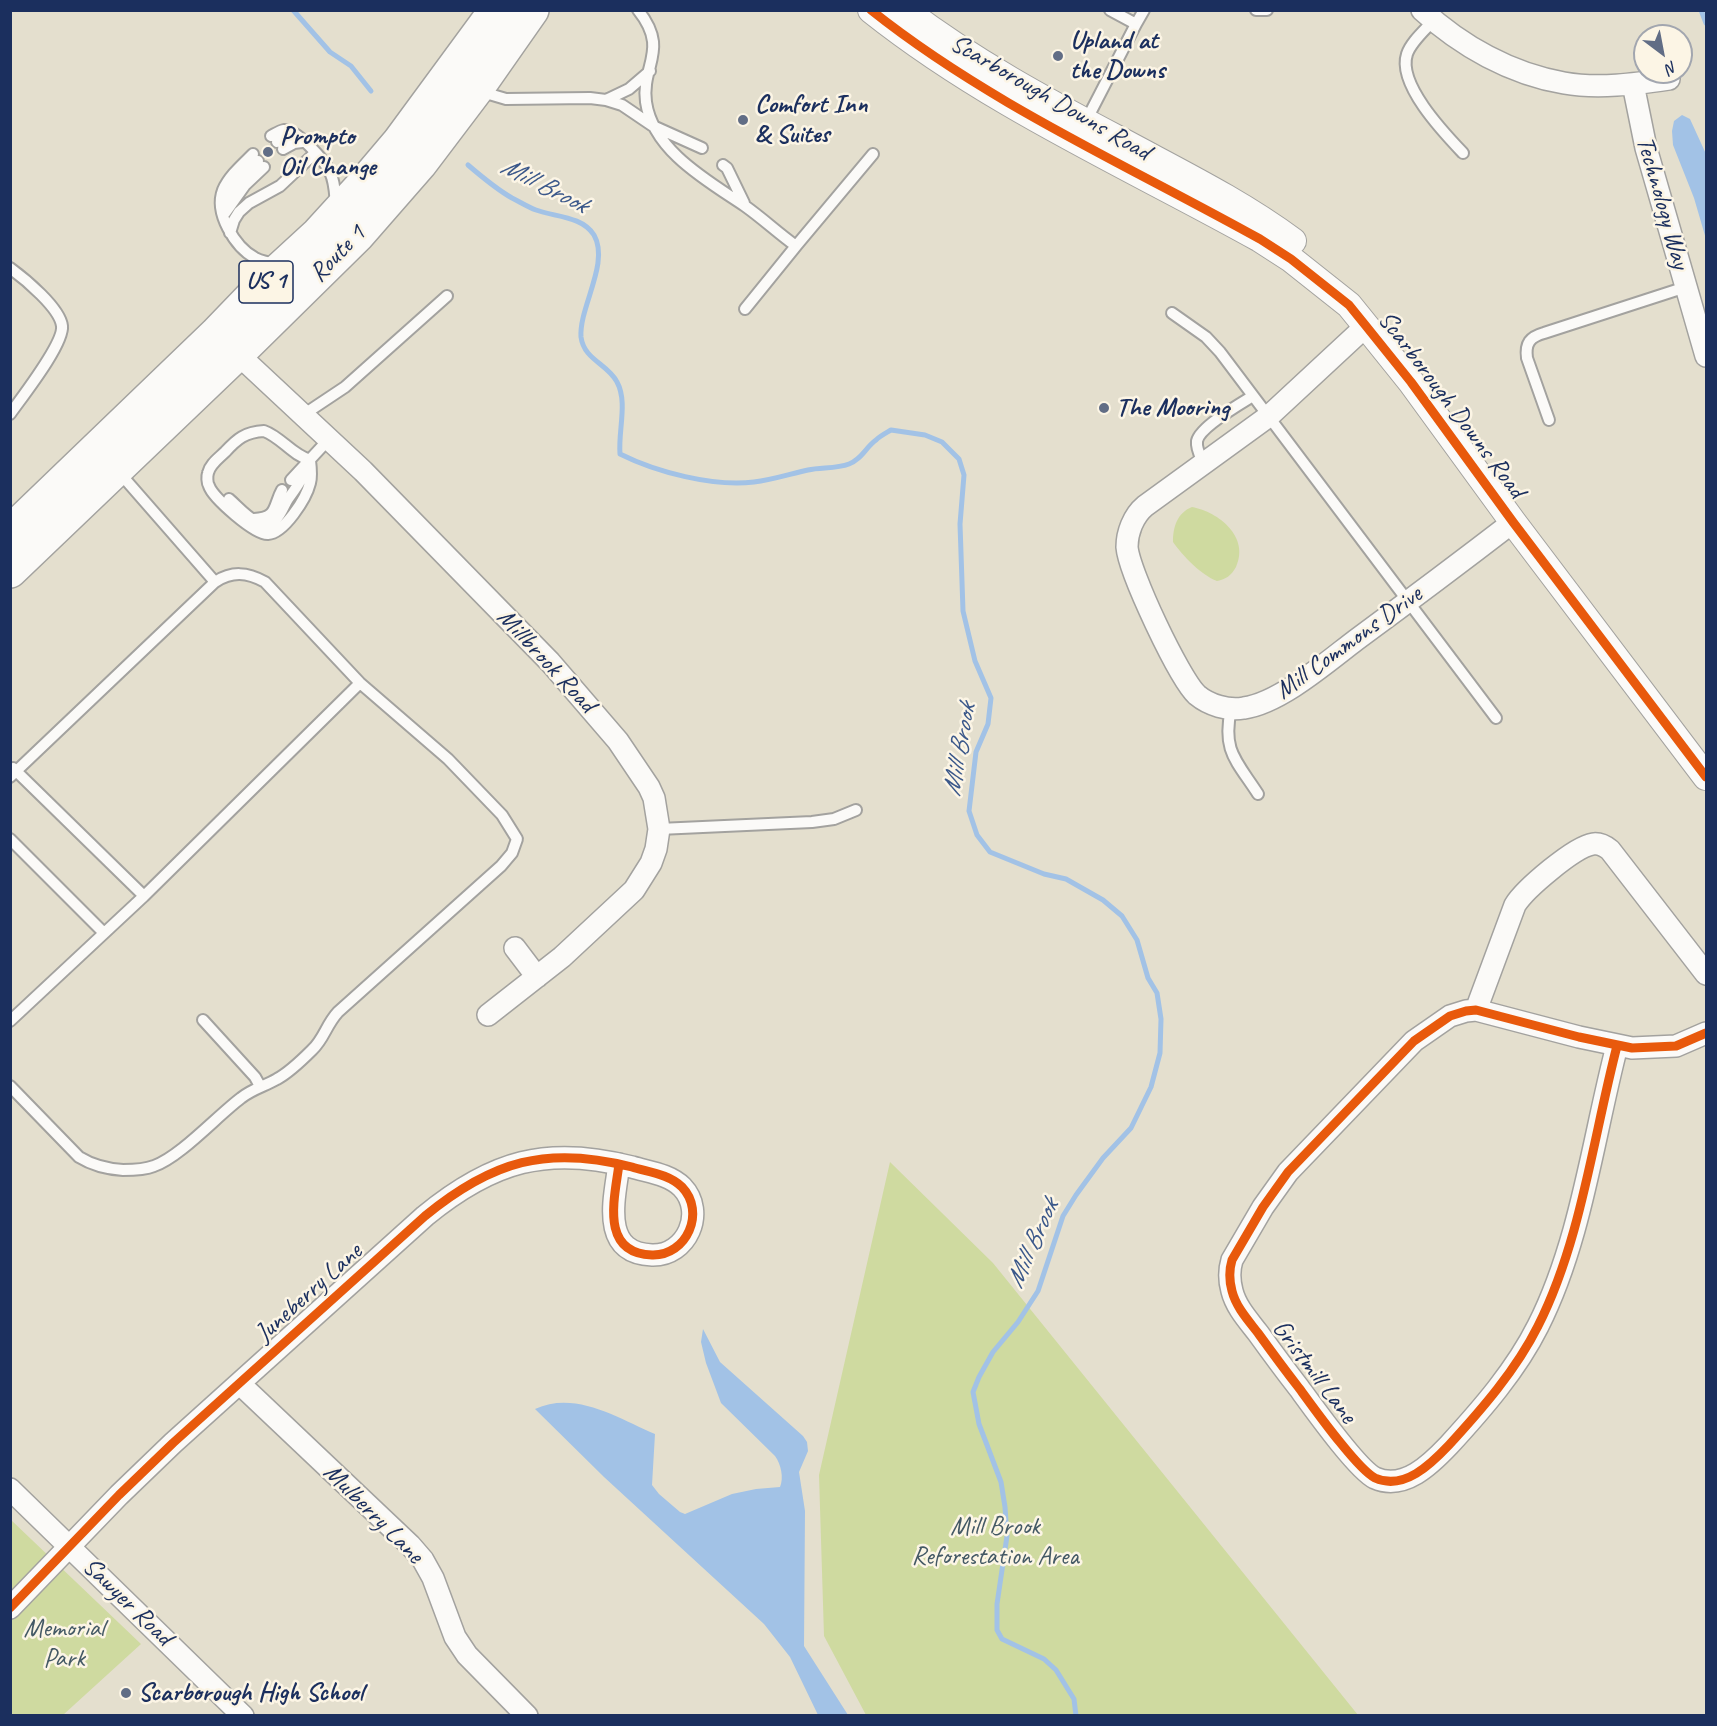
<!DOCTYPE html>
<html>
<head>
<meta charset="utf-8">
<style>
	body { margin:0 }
	#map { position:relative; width:1717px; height:1726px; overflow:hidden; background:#e4dfce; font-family:Caveat,sans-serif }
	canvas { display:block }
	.frame { position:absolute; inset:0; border:12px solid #1b2f5e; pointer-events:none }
	.north { position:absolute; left:1633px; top:24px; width:60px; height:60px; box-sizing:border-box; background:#fcf5e5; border:2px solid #a2a6af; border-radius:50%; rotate:148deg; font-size:16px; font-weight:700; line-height:24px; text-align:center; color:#1b2f5e }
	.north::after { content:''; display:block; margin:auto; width:21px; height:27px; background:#616d85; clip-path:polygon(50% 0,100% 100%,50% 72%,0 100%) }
</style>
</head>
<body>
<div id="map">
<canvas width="1717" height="1726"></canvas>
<div class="frame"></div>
<div class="north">N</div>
</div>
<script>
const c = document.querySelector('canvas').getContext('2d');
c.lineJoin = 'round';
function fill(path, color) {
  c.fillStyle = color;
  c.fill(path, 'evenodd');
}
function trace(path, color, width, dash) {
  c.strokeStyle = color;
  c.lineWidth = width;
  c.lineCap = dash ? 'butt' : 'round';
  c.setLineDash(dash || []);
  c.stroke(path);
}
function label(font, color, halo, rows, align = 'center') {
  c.font = font + ' Caveat,sans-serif';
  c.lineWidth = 5;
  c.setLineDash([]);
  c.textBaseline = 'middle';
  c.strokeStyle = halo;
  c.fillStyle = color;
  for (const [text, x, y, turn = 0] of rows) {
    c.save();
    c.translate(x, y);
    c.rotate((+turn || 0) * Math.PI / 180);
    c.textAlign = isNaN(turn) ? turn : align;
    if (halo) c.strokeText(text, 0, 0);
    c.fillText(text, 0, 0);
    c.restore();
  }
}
const green = new Path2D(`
	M1192,507c27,5 58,30 44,60 -5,9 -10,12 -19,14 -16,-6 -34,-25 -44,-39 0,-15 4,-29 19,-35z
	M890,1162l103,101 365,452h-492l-42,-79 -5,-161z
	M10,1519l131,125 -78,71h-52z`);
const water = new Path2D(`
	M1682,115l8,4 16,35v85l-12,-41 -21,-53 -1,-14 2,-10z
	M703,1329l17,33 83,74 4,6 1,9 -9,21 6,39 -1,135 44,69h-30l-28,-58 -26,-33 -160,-147 -69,-68c40,-19 83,9 120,25l-3,51 7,9 21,18 5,2 47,-20 24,-5 24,-2c4,-9 1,-23 -5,-31l-54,-53 -15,-40 -5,-21z`);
const stream = new Path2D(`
	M293,10l37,42 21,14 20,25
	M1701,10l5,13
	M468,165c14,12 28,24 44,33 8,4 16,9 24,12 19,7 46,6 58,25 16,28 -15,72 -13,102 3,23 27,27 36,45 11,20 1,49 3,72 36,18 93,33 134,28 18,-2 36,-8 54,-12 13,-3 28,-1 41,-6 13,-5 16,-16 27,-24 4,-4 10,-7 15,-10l34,5 17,7 17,17 5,16 -4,49 3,87 12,50 16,37 -3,26 -12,28 -7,59 8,24 13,17 54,22 22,5 37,21 19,16 15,24 11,38 9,15 4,26 -1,34 -9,34 -20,41 -28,30 -27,37 -13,21 -25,75 -20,31 -25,30 -14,25 -6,15 6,32 22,58 4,25 2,29 -10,68v26l5,9 42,20 12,11 18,29 2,17`);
const service = new Path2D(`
	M638,10c32,40 3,55 8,92 7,49 62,79 99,104 17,12 33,27 51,40l-51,63
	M1256,10h11
	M1433,21c-8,9 -22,21 -26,33 -10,30 37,79 56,99
	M1136,24l8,-14
	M479,91l27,8 84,-1 16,2 16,5 31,21 49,22
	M606,100l23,-11 21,-18
	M1086,121l50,-97 -26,-14
	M271,136c4,-2 8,-5 13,-6 14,0 40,30 46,42 5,10 5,22 6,33
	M277,142l9,-4 13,3
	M283,149l11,-6 8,-1
	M253,154c-11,11 -24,22 -30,36 -9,23 12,57 32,68 6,3 15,5 22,6
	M723,165l4,3 17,35
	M226,201l15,-23 17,-17
	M225,213l20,-28 19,-18
	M230,233l4,-13 5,-8 10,-9 31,-17 35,-33
	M796,246l77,-92
	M10,268c15,11 50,40 52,58 2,18 -40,71 -52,88
	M1172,313l34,24 14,15 276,366
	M303,415l42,-28 102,-91
	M1549,420l-22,-62c-2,-15 3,-21 17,-25l142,-46
	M264,431c17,6 28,24 46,29 1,8 2,16 0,23 -4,16 -26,50 -42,51 -13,1 -55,-36 -59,-48 -2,-3 -2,-10 -1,-13 2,-9 11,-15 17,-21 12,-13 20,-20 39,-21z
	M1204,464c-3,-7 -8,-14 -7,-23 3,-14 43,-37 56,-45
	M118,471l97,111
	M291,480l38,-41
	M229,499c12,10 32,36 47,20 6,-6 8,-14 12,-20 9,-13 14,-18 20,-33
	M254,519c24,-1 19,-13 28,-29
	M1231,709c-9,42 5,51 27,85
	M13,768l131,128
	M10,777l205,-195c17,-11 32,-10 50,0l95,101 88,76 54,56 15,24 -5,14 -11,13 -163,146c-12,13 -14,27 -26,38 -10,10 -22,22 -35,29 -12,7 -25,10 -36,19 -24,18 -61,59 -87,68 -10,4 -21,4 -31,4 -16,-1 -31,-5 -44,-13l-69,-71
	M659,829l153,-7 22,-3 22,-9
	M10,839l93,93
	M203,1020l52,57 5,9
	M10,1021l134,-125 216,-213`);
const minor = new Path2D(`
	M1422,10c39,36 89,64 142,73 34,6 71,1 105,-4
	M1633,84l13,64 60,208
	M1366,326l-97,90 -124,90c-12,10 -18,27 -18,41 2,25 52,131 70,148 12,10 31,16 47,13 36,-5 83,-46 112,-68 53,-39 105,-78 157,-118
	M228,345l135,126 187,191 68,79 31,46 5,11 5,31 -3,20 -5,14 -17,27 -72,67 -74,58
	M515,948l22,29
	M1476,1010l39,-105c10,-16 59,-58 78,-61 7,-1 12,2 17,6l96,124
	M1617,1046c-24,92 -36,195 -79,280 -22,44 -56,83 -89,119 -18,19 -45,46 -74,33 -18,-9 -62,-71 -76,-90 -14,-18 -28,-37 -41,-55 -10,-13 -22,-26 -26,-42 -3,-11 -3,-21 0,-31l31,-53 25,-35 126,-131 36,-25 16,-5 10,-1 103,27 53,11 44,-2 30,-13
	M240,1384l170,161 13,15 10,18 22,59 12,18 60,61
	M10,1489l233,227
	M10,1608l109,-113 54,-52 252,-227c67,-55 122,-71 207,-49 16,5 37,7 50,20 24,25 5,69 -30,68 -53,-2 -37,-58 -33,-91`);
const tertiary = new Path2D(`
	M871,10c118,94 258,156 389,229l31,20 58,46 17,21 45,56 102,140 193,255
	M905,10c67,51 141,91 215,130 59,32 119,61 173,101`);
const primary = new Path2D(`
	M10,532l206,-198 53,-55 49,-45 42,-46 39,-46 97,-132
	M10,571l227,-217 121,-119 62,-71 56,-74 56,-80`);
const cycleway = new Path2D(`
	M871,10c118,94 258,156 389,229l31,20 58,46 17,21 45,56 102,140 193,255
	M1617,1046c-24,92 -36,195 -79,280 -22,44 -56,83 -89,119 -18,19 -45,46 -74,33 -18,-9 -62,-71 -76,-90 -14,-18 -28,-37 -41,-55 -10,-13 -22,-26 -26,-42 -3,-11 -3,-21 0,-31l31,-53 25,-35 126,-131 36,-25 16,-5 10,-1 103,27 53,11 44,-2 30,-13
	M10,1608l109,-113 54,-52 252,-227c67,-55 122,-71 207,-49 16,5 37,7 50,20 24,25 5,69 -30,68 -53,-2 -37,-58 -33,-91`);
const markers = [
	[1058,56,6,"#616d85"],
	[743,120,6,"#616d85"],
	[268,152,6,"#616d85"],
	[1104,408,6,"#616d85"],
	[126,1693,6,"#616d85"]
];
const shields = [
	[266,282,54]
];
const shieldNames = [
	["US 1",266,282]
];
const poiNames = [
	["Upland at",1070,41],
	["the Downs",1070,71],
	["Comfort Inn",755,105],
	["& Suites",755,135],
	["Prompto",280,137],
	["Oil Change",280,167],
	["The Mooring",1116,408],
	["Scarborough High School",138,1693]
];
const streetNames = [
	["Scarborough Downs Road",1050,98,30],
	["Technology Way",1662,203,74],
	["Route 1",338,254,-46],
	["Scarborough Downs Road",1451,405,53],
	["Mill Commons Drive",1349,643,-36],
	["Millbrook Road",546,661,47],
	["Juneberry Lane",309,1293,-42],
	["Gristmill Lane",1314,1372,53],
	["Mulberry Lane",373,1514,45],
	["Sawyer Road",127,1602,44]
];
const parkNames = [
	["Mill Brook",995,1527],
	["Reforestation Area",995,1557],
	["Memorial",64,1629],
	["Park",64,1659]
];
const waterNames = [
	["Mill Brook",544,186,27],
	["Mill Brook",960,750,-80],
	["Mill Brook",1033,1244,-66]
];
fill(green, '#cfdaa0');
fill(water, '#a2c2e6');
trace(stream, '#a2c2e6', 5);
trace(service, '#a3a29f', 14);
trace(minor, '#a3a29f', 24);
trace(tertiary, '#a3a29f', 28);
trace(primary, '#a3a29f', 36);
trace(service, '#fbfaf8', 10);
trace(minor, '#fbfaf8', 21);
trace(tertiary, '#fbfaf8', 26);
trace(primary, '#fbfaf8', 33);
trace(cycleway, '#e8590c', 9);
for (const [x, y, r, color] of markers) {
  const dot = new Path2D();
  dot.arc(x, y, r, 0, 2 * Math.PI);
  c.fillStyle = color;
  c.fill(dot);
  trace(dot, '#fcf5e5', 2);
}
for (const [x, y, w] of shields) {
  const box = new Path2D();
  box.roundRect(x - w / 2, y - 21, w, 42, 4.5);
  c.fillStyle = '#fcf5e5';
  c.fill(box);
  trace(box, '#1b2f5e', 1.5);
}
label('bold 24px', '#1b2f5e', null, shieldNames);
label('bold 26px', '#1b2f5e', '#fcf5e5', poiNames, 'left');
label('26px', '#1b2f5e', '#fcf5e5', streetNames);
label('26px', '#445965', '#fcf5e5', parkNames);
label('italic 27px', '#3b588a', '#fcf5e5', waterNames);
</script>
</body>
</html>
